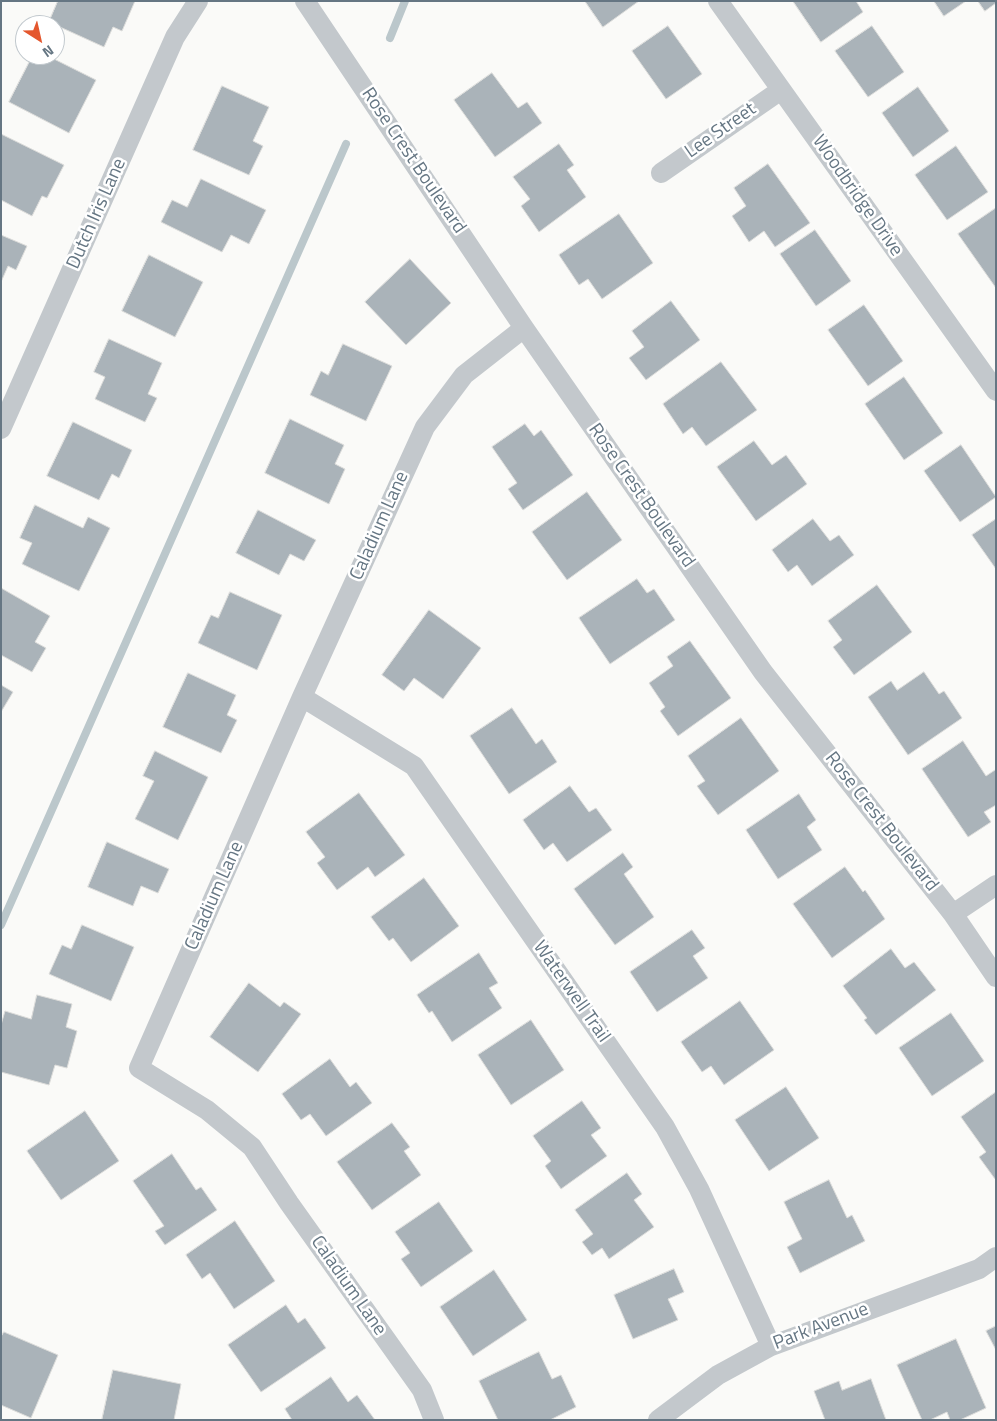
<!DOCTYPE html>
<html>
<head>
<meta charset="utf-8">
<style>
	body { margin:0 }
	#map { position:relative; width:997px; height:1421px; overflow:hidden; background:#fafaf8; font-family:"Titillium Web",sans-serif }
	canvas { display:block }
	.frame { position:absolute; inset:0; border:2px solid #657683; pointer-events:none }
	.north { position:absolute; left:15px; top:15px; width:50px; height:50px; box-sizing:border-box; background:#fff; border:1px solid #c1c8cd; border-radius:50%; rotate:145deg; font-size:14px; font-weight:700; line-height:20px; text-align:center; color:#657683 }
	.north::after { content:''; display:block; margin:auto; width:18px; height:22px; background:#e4572e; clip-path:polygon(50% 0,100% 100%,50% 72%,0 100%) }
</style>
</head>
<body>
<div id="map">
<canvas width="997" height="1421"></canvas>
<div class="frame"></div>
<div class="north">N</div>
</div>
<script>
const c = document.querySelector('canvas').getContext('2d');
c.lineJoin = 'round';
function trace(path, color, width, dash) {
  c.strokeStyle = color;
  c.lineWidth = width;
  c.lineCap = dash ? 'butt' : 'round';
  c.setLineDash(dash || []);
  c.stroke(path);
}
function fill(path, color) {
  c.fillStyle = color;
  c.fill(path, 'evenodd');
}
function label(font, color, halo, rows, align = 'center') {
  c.font = font + ' "Titillium Web",sans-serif';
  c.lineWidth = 5;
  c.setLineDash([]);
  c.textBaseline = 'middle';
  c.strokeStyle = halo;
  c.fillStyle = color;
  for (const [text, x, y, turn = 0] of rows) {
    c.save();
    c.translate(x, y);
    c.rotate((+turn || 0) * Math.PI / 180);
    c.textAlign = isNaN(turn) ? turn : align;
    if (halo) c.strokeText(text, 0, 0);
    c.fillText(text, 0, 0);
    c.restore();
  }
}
const stream = new Path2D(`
	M390,38l15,-37
	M1,925l345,-781`);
const building = new Path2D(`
	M58,1h77l-13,30 -9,-4 -9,20 -55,-25z
	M585,1h54l-36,26z
	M793,1h63l7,11 -42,30z
	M934,1h32l-22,15z
	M978,1h18v2l-11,8z
	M668,26l34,48 -36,25 -34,-48z
	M872,26l32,46 -36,25 -33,-46z
	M33,55h13l50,25 -27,53 -60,-31z
	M492,73l26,35 9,-6 15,21 -47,34 -41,-57z
	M222,86l47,21 -16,34 10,5 -14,29 -56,-25z
	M918,87l31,44 -36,26 -31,-44z
	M1,134l63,31 -17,33 -5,-2 -10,20 -31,-16z
	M559,144l15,21 -7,5 19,27 -47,35 -18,-26 9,-7 -17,-22z
	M956,146l32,46 -41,28 -32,-45z
	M768,164l42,59 -35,24 -11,-16 -15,11 -17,-26 14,-10 -12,-18z
	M201,179l65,31 -17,34 -18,-9 -9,17 -61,-30 11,-22 15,7z
	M996,208v80l-38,-54z
	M619,214l34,49 -51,36 -14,-20 -9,6 -20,-30z
	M815,230l36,51 -35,25 -36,-52z
	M1,235l26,11 -11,24 -8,-4 -7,16z
	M149,255l54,27 -28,55 -53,-26z
	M410,259l41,44 -45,42 -41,-43z
	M671,301l29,39 -54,40 -17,-22 15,-11 -12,-16z
	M864,305l39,56 -35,25 -40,-56z
	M109,339l53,24 -14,31 9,4 -12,24 -50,-23 10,-22 -11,-5z
	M343,344l49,22 -26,55 -56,-26 11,-24 7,4z
	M721,362l36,48 -51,36 -14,-19 -9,7 -20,-30z
	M904,377l39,56 -39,27 -39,-56z
	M290,419l54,26 -9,19 10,5 -16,35 -64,-31z
	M73,422l59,28 -13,28 -7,-4 -13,26 -52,-24z
	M525,424l9,12 7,-6 32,45 -50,35 -15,-21 9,-6 -25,-36z
	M754,441l18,24 14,-10 21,29 -51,37 -39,-54z
	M961,445l35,52 -36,25 -36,-51z
	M587,492l35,48 -55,40 -35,-48z
	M35,505l48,23 5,-11 22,11 -31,63 -57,-27 10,-21 -12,-5z
	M258,510l58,30 -12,21 -14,-7 -11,21 -43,-22z
	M813,519l17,22 9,-6 15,20 -42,31 -15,-21 -9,7 -16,-22z
	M996,519v50l-24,-34z
	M637,579l10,14 7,-4 21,31 -65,44 -31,-46z
	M877,585l35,47 -58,43 -21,-28 9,-7 -14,-19z
	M1,588l49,28 -15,26 11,6 -14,24 -31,-17z
	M230,592l52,23 -25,55 -59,-27 13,-28 7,3z
	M429,610l52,38 -38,51 -29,-21 -10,13 -22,-16z
	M690,641l41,57 -53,38 -18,-25 5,-4 -16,-24 24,-17 -6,-9z
	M924,672l15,22 5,-3 18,27 -54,37 -40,-58 23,-16 6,9z
	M188,673l48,22 -9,20 10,5 -16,33 -58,-26z
	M1,685l12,7 -12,20z
	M512,708l24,36 6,-5 15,23 -48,32 -39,-58z
	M741,718l38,53 -61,44 -21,-29 8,-5 -17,-25z
	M963,741l23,35 9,-6 1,2v33l-12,7 7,10 -23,15 -46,-68z
	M155,751l53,26 -30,63 -43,-21 19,-38 -11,-5z
	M570,786l19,26 7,-4 16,22 -45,32 -14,-19 -9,7 -21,-30z
	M359,793l46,62 -30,22 -7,-10 -31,23 -20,-27 8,-6 -19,-25z
	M799,794l17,26 -9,7 15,23 -44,29 -32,-49z
	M107,842l62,27 -11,24 -17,-7 -8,20 -45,-19z
	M623,853l10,14 -9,7 30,43 -39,28 -41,-56z
	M845,867l18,25 2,-2 20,29 -53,39 -39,-54z
	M424,878l35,48 -48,36 -18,-24 -4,3 -18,-24z
	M82,925l52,22 -23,54 -62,-27 13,-29 9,4z
	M692,930l13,18 -12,8 15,22 -51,34 -27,-40z
	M891,949l14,19 9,-6 22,28 -60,45 -12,-15 3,-2 -24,-32z
	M479,953l19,30 -9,5 13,20 -50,34 -20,-31 -3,2 -12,-18z
	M249,983l31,24 4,-5 17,12 -43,58 -48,-35z
	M37,995l35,9 -6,23 11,4 -10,37 -12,-3 -6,20 -48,-13v-47l4,-14 26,8z
	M740,1001l34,49 -50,35 -13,-19 -9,6 -21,-30z
	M951,1013l33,48 -52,35 -33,-48z
	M531,1020l33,50 -53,35 -33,-50z
	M330,1059l20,28 6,-5 16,21 -46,33 -16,-22 -9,6 -19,-26z
	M786,1087l33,51 -50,33 -34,-51z
	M996,1092v87h-1l-16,-22 7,-5 -25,-35z
	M582,1101l19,27 -10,7 16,21 -46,33 -16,-23 6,-5 -18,-25z
	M85,1111l34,50 -58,39 -34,-49z
	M392,1123l18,24 -6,4 17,24 -49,35 -35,-48z
	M172,1154l24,36 5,-3 16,23 -52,35 -10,-14 9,-5 -31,-45z
	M627,1173l15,21 -8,6 20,27 -45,32 -7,-11 -10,7 -10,-13 11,-8 -18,-24z
	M829,1180l18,38 5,-3 13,26 -65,32 -13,-26 15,-8 -18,-37z
	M439,1202l34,49 -52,36 -20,-28 9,-6 -15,-21z
	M235,1221l40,60 -41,28 -24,-36 -8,6 -16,-24z
	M674,1269l10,23 -16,7 10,21 -45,19 -19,-44z
	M494,1270l33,50 -54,36 -33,-49z
	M286,1305l12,18 7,-5 21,30 -65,44 -33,-47z
	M996,1326v24l-10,-19z
	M4,1332l54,23 -27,63 -30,-13v-68z
	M956,1339l30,69 -26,12h-10l-3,-8 -17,8h-8l-25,-55z
	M539,1352l13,27 9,-4 15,32 -26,13h-52l-19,-39z
	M113,1370l68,14 -7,36h-72z
	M331,1377l17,25 9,-7 18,25h-83l-7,-11z
	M871,1379l15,41h-61l-11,-29 25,-10 3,9z`);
const minor = new Path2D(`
	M305,1l219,327 239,344 190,242 43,63
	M718,1l278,390
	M661,173l120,-83
	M1,429l174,-392 23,-36
	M302,697l112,69 251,361 34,62 72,157
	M953,914l43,-29
	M434,1420l-12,-30 -133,-187 -37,-56 -45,-37 -68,-42 163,-371 123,-270 39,-52 60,-47
	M658,1420l60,-45 53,-29 208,-77 17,-12`);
const streetNames = [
	["Lee Street",721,131,-35],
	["Rose Crest Boulevard",413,161,56],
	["Woodbridge Drive",857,196,55],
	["Dutch Iris Lane",97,214,-66],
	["Rose Crest Boulevard",641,496,55],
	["Caladium Lane",380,526,-66],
	["Rose Crest Boulevard",881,822,52],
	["Caladium Lane",215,896,-66],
	["Waterwell Trail",571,992,55],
	["Caladium Lane",348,1286,55],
	["Park Avenue",821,1327,-21]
];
trace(stream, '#bbc7cb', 8);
fill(building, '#aab3b9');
trace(building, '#dcdcda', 1);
trace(minor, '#c3c8cc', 20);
label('19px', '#657683', '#fff', streetNames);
</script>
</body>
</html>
